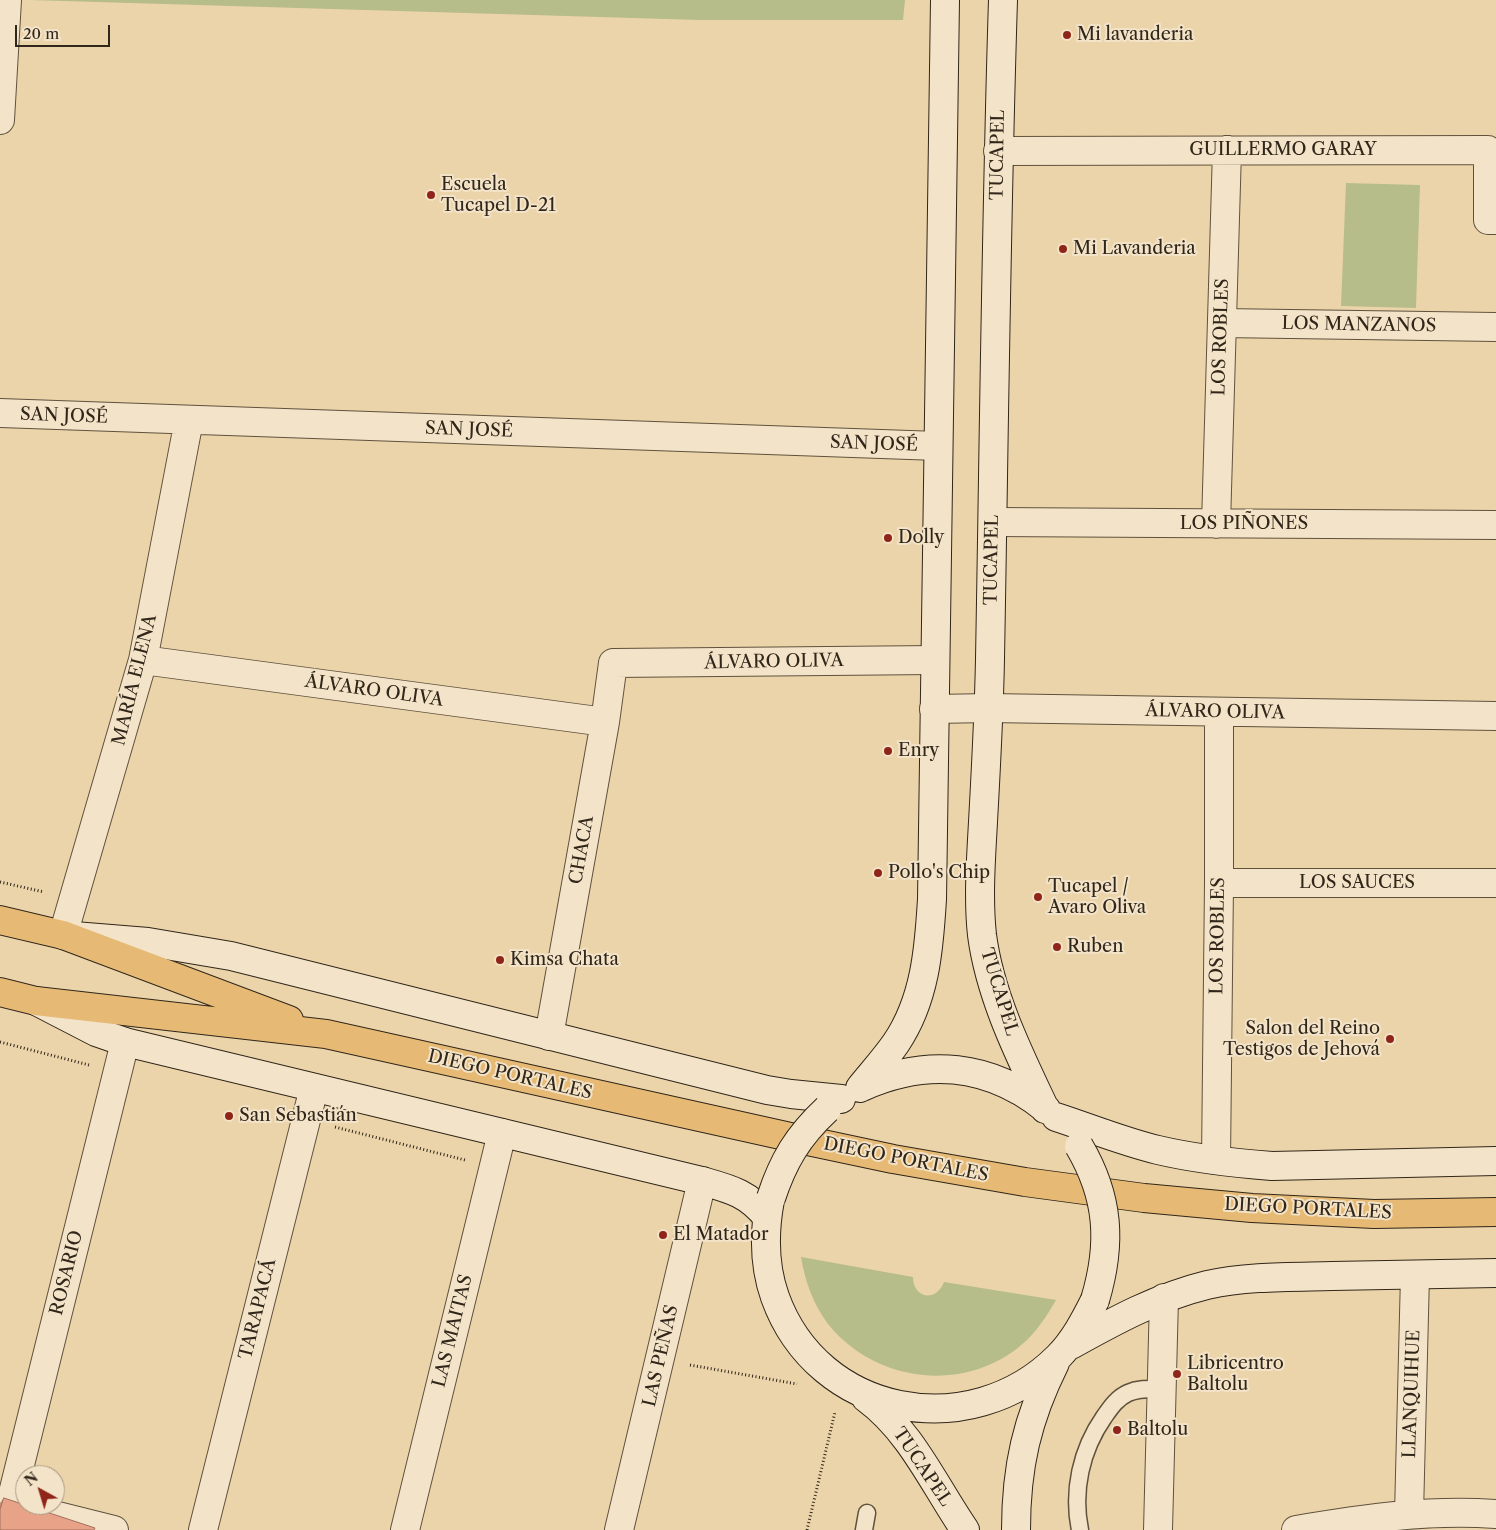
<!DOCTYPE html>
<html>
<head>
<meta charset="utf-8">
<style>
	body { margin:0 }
	#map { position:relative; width:1496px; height:1530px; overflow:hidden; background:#ecd4aa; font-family:"Libre Caslon Text",serif }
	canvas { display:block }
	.north { position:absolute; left:15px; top:1465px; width:50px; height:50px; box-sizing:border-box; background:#f3e3c8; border:1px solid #a59782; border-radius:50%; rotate:321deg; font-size:14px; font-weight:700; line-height:20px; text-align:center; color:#302619 }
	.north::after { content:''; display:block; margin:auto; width:18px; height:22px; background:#8f2418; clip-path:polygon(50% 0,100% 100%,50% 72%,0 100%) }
	.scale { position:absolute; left:15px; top:25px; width:95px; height:22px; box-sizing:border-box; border:2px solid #302619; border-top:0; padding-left:6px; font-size:15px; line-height:18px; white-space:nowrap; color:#302619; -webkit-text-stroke:4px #f3e3c8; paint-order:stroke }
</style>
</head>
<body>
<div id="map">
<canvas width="1496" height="1530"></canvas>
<div class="north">N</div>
<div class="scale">20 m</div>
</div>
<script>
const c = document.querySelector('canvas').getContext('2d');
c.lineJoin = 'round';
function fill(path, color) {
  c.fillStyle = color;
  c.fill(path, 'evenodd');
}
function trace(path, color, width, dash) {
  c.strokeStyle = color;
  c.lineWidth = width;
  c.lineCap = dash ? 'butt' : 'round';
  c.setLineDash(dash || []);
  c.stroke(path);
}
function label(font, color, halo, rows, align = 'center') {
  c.font = font + ' "Libre Caslon Text",serif';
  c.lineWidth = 4;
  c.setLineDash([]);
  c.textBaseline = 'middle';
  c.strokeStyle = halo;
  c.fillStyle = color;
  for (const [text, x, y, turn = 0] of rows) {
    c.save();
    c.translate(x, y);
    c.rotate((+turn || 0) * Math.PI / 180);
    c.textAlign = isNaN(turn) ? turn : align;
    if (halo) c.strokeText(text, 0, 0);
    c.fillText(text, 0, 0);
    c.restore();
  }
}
const green = new Path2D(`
	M30,0h875l-2,20h-203z
	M1346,183l74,2 -4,123 -75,-2z
	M801,1257l112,20c0,21 23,26 31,5l112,18c-8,14 -17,28 -29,40 -57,54 -150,45 -199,-16 -15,-20 -23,-43 -27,-67z`);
const path = new Path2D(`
	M0,882l44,10
	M0,1042l89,23
	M335,1127l130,33
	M690,1365l107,19
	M807,1530l28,-118`);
const lane = new Path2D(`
	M864,1530l3,-17
	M1080,1530c-8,-39 1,-80 24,-113 7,-10 13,-19 24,-24 11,-5 23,-4 34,-4`);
const street = new Path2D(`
	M0,120l7,-120
	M998,151l490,-1v70h8
	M1222,323l274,4
	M0,413l938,33
	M993,522l503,3
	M1216,524l11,-374
	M143,660l462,62
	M934,709l55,-1 507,8
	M1219,883h277
	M63,935l80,-275 46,-240
	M549,1036l56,-314 8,-59 322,-3
	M1216,1160l3,-277v-171
	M10,1505l115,-463
	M26,1508l88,22
	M1409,1514l6,-239
	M203,1530l111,-442
	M405,1530l97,-397
	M619,1530l83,-349
	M1158,1530l6,-232
	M1296,1530c66,-11 132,-21 200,-16`);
const secondary = new Path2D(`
	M1003,0c-7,220 -9,439 -13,659 -1,54 -4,109 -7,163 -2,37 -5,76 -1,113 8,61 37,119 63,174
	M74,936l74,6 83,14 536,134 24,4 50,5
	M36,1001l60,31 29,10 577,139c28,8 46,12 65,36
	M862,1087c65,-29 128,-23 184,22
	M860,1088c12,-15 25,-29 36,-45 29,-43 33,-93 36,-144l13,-899
	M1056,1117c34,11 68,25 102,33 38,9 76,13 114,16l224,-5
	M770,1200c-6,32 -6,66 5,97 43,120 195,148 283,60 16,-16 27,-37 37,-57
	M1071,1345c43,-24 87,-48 136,-60 40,-9 84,-8 125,-9 55,-1 109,-2 164,-3
	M866,1398c45,33 68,87 99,132
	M1016,1530c0,-63 11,-111 39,-167`);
const primary = new Path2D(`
	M0,920l63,15 226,85
	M0,992l36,9 290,33 482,107 85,18 132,23 119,16 108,10 122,6 122,-2`);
const secondaryBridge = new Path2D(`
	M1079,1146c30,51 33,97 16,154
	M771,1198c12,-37 27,-62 56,-89`);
const wall = new Path2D(`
	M4,1498l-4,32v-27z`);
const building = new Path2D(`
	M4,1498l91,30 -1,2h-94v-20z`);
const markers = [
	[1067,35,5,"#8f2418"],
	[431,195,5,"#8f2418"],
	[1063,249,5,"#8f2418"],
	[888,538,5,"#8f2418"],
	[888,751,5,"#8f2418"],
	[878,873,5,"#8f2418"],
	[1038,897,5,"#8f2418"],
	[1057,947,5,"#8f2418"],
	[500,960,5,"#8f2418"],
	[1390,1039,5,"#8f2418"],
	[229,1116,5,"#8f2418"],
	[663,1235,5,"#8f2418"],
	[1177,1374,5,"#8f2418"],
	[1117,1430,5,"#8f2418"]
];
const poiNames = [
	["Mi lavanderia",1077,35],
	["Escuela",441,185],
	["Tucapel D-21",441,206],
	["Mi Lavanderia",1073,249],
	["Dolly",898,538],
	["Enry",898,751],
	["Pollo's Chip",888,873],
	["Tucapel /",1048,887],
	["Avaro Oliva",1048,908],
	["Ruben",1067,947],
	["Kimsa Chata",510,960],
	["Salon del Reino",1380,1029,"right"],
	["Testigos de Jehová",1380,1050,"right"],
	["San Sebastián",239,1116],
	["El Matador",673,1235],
	["Libricentro",1187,1364],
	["Baltolu",1187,1385],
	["Baltolu",1127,1430]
];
const streetNames = [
	["GUILLERMO GARAY",1283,150],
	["TUCAPEL",998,155,-89],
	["LOS MANZANOS",1359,325,1],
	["LOS ROBLES",1221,337,-88],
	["SAN JOSÉ",64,416,2],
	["SAN JOSÉ",469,430,2],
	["SAN JOSÉ",874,444,2],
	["LOS PIÑONES",1244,524],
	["TUCAPEL",992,560,-89],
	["ÁLVARO OLIVA",774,662,-1],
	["MARÍA ELENA",135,680,-76],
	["ÁLVARO OLIVA",374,691,8],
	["ÁLVARO OLIVA",1215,712,1],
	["CHACA",582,850,-80],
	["LOS SAUCES",1357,883],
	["LOS ROBLES",1218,936,-89],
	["TUCAPEL",999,992,73],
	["DIEGO PORTALES",510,1075,13],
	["DIEGO PORTALES",906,1160,11],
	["DIEGO PORTALES",1308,1209,3],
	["ROSARIO",67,1273,-76],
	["TARAPACÁ",258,1309,-76],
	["LAS MAITAS",453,1331,-76],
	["LAS PEÑAS",661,1356,-77],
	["LLANQUIHUE",1412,1394,-88],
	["TUCAPEL",922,1467,56]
];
fill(green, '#b6bd8a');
trace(lane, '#5f523d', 19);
trace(street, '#5f523d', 30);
trace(secondary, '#302619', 30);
trace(primary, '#302619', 30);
trace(path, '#302619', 3, [1, 2.5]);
trace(lane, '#f3e3c8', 16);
trace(street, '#f3e3c8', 28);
trace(secondary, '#f3e3c8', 28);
trace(primary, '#e6ba75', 28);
trace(secondaryBridge, '#302619', 30, []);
trace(secondaryBridge, '#f3e3c8', 28);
fill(wall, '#c78b74');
fill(building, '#e7a287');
trace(building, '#a2715e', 1);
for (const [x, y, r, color] of markers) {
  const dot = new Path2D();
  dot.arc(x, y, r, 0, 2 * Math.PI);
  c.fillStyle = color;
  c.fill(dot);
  trace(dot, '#f3e3c8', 2);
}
label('18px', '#302619', '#f3e3c8', poiNames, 'left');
label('18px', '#302619', '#f3e3c8', streetNames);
</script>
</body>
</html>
